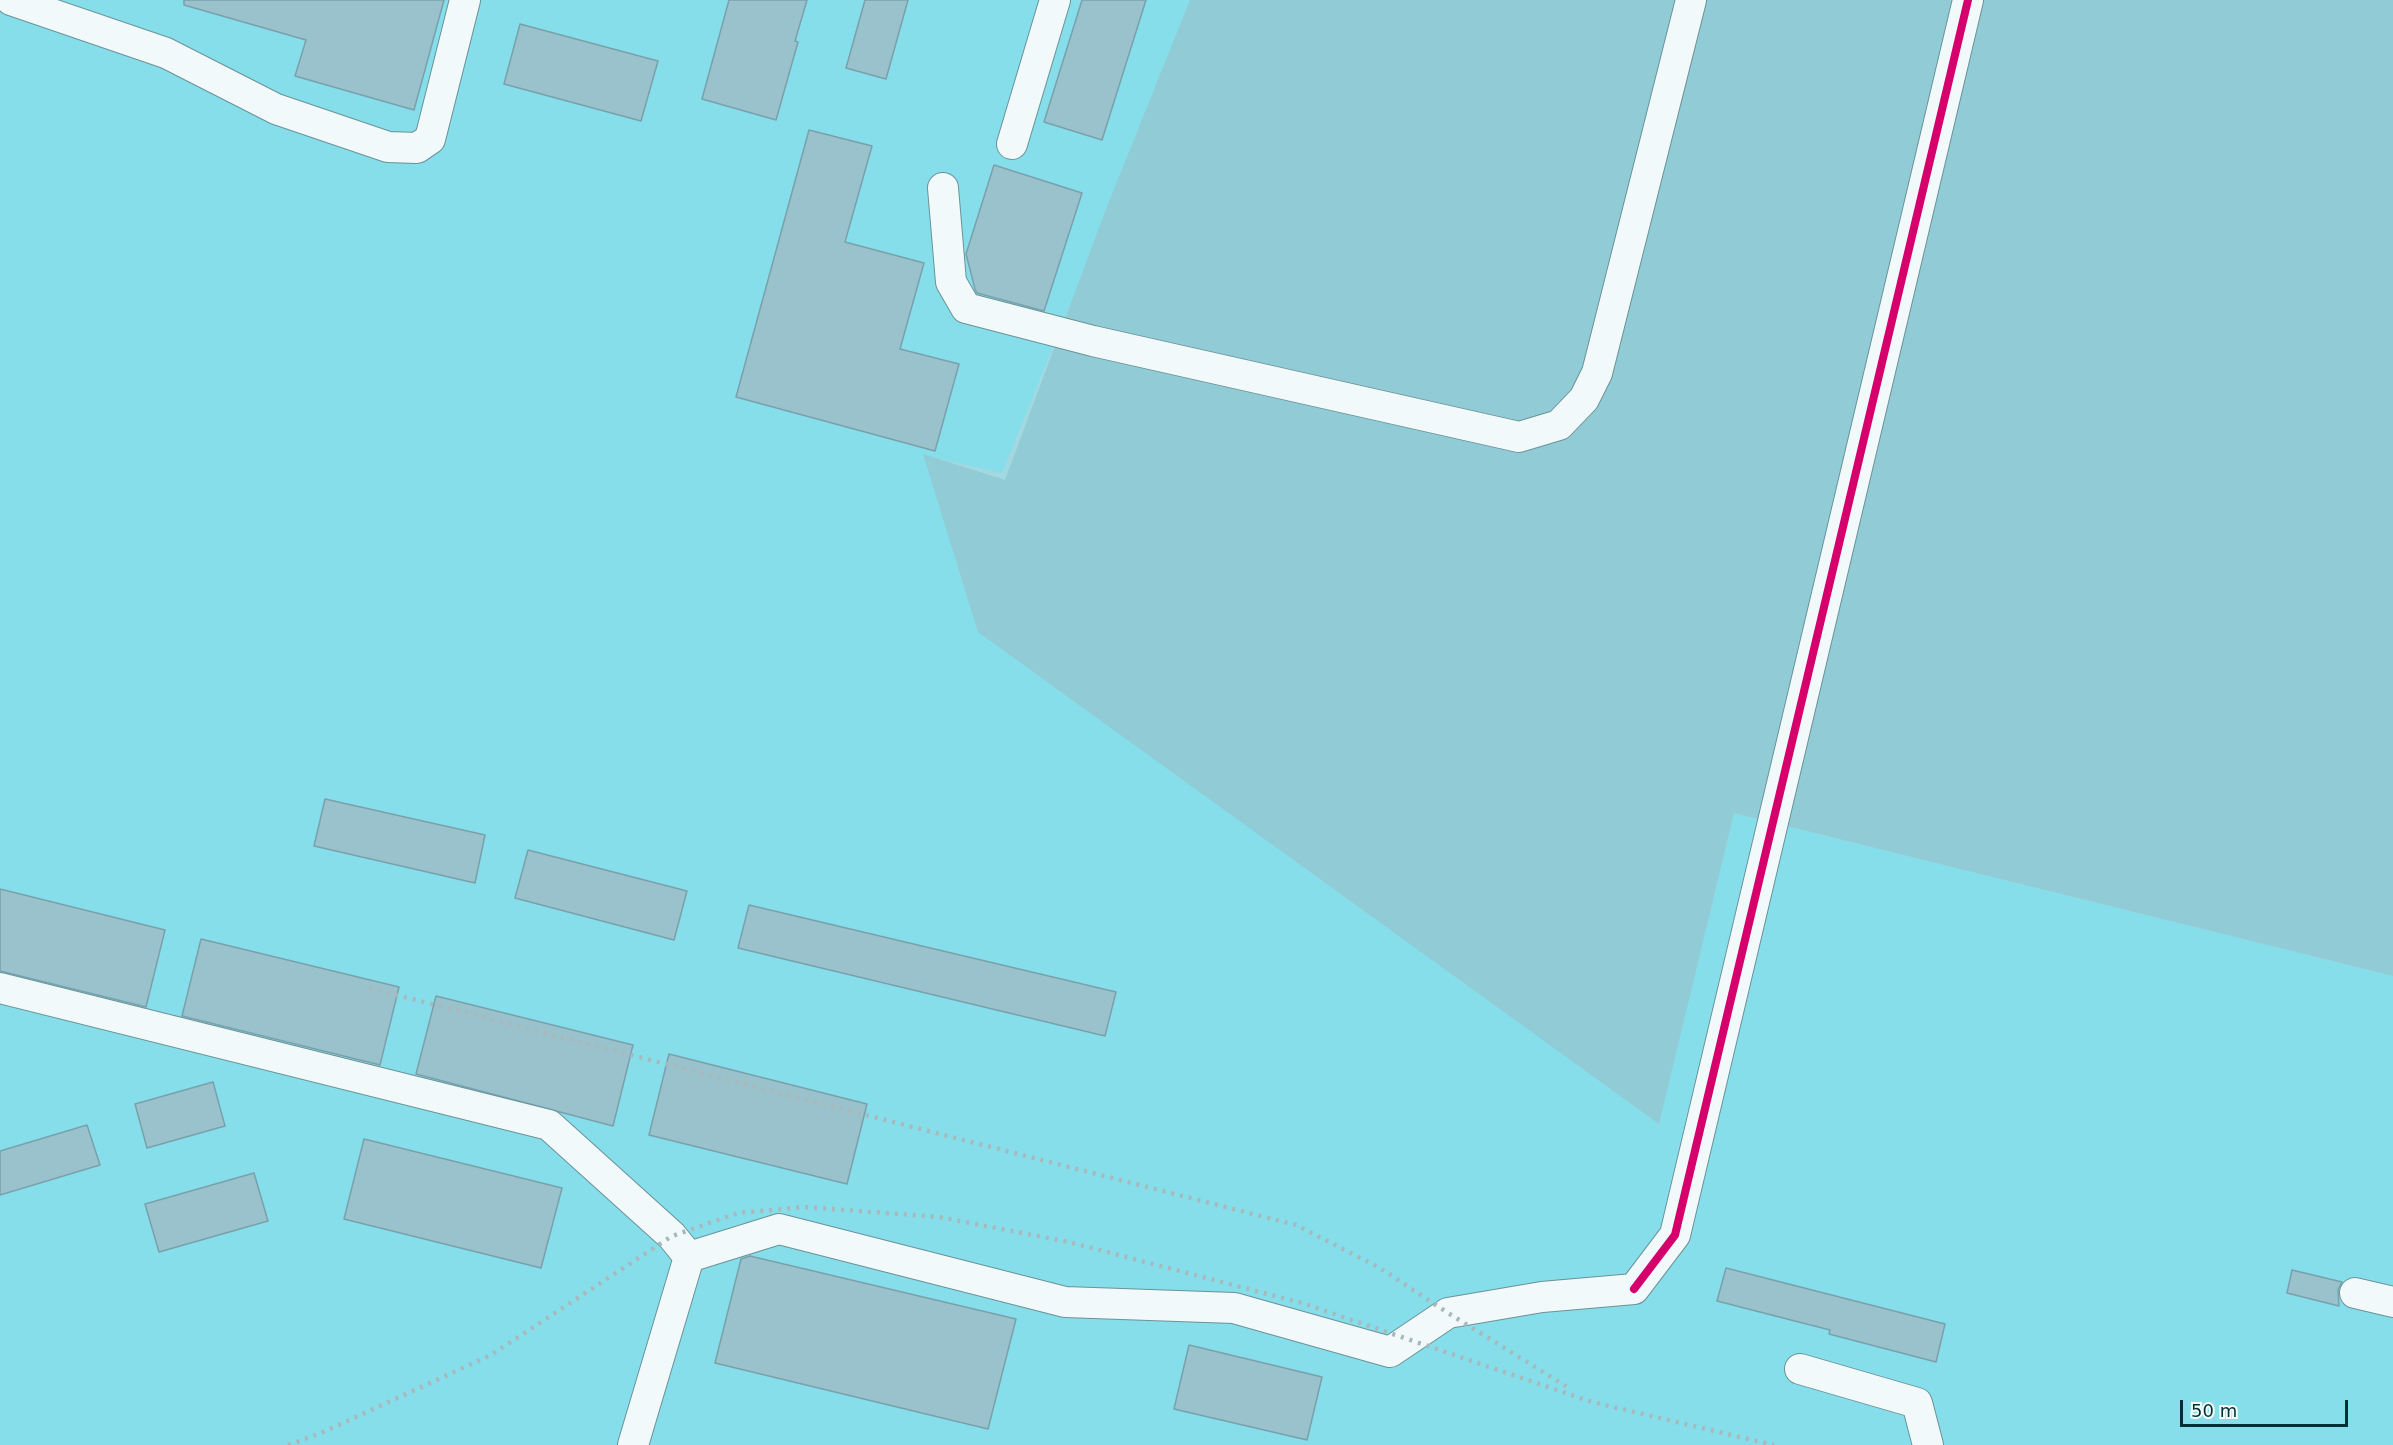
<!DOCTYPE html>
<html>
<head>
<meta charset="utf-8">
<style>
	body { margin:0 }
	#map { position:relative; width:2393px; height:1445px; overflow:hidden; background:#a2d8e0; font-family:"DejaVu Sans",sans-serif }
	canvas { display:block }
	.scale { position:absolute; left:2180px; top:1400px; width:168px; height:27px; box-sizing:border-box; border:3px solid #002f35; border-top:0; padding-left:8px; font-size:18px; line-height:21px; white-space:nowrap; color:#002f35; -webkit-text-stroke:4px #f3fcfd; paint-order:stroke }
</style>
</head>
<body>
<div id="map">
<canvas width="2393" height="1445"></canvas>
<div class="scale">50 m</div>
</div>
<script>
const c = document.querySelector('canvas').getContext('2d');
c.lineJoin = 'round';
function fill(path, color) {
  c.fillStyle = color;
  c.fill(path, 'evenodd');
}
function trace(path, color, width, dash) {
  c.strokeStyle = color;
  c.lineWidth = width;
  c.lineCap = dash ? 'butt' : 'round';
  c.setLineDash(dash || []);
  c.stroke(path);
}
const built = new Path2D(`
	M0,0h1193l-191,473 -79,-18 735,669 76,-311 659,163v469h-2393z`);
const green = new Path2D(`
	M1190,0h1203v976l-659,-163 -75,311 -681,-492 -55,-178 82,26 101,-271z`);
const building = new Path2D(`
	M184,0h260l-30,110 -119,-34 11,-36 -122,-35z
	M729,0h78l-12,41 3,1 -22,78 -74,-21z
	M865,0h43l-22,79 -40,-11z
	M1082,0h64l-44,140 -58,-18z
	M520,24l138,37 -17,60 -137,-37z
	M809,130l63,16 -27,96 79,21 -24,86 59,15 -24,87 -199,-54z
	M994,165l88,28 -38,118 -67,-18 -2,-4 -9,-35z
	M325,799l160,36 -10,48 -161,-37z
	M528,850l159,41 -13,49 -159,-42z
	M0,889l165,41 -19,77 -146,-36z
	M749,905l367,87 -11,44 -367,-88z
	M201,939l198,48 -19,78 -198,-49z
	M436,996l197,49 -20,81 -197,-52z
	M669,1054l198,50 -20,80 -198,-49z
	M213,1082l12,44 -78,22 -12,-44z
	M87,1125l13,40 -100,30v-44z
	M364,1139l198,49 -21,80 -197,-49z
	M254,1173l14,48 -109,31 -14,-48z
	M750,1256l266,63 -28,110 -273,-66 26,-104z
	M1726,1268l219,56 -9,38 -107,-28 1,-4 -113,-29z
	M2292,1270l50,12 -4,8 1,16 -52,-13z
	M1189,1345l133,32 -15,63 -133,-31z`);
const minor = new Path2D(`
	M11,0l155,53 110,56 112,38 29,1 13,-9 35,-139
	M1012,144l43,-144
	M943,188l8,94 15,26 127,33 426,96 40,-12 25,-26 13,-26 94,-373
	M0,988l549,137 123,111 17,21
	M2355,1293l38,9
	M1800,1369l117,34 11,42
	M633,1445l56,-188 90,-28 286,73 169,6 156,44 58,-39 94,-16 92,-8 41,-54 293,-1235`);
const rail = new Path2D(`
	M369,988l927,237 84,43 68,45 121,75
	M288,1445l33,-12 170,-78 181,-119 66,-23 67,-6 134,10 130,25 233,61 290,99 182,43`);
const cycleway = new Path2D(`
	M1634,1289l41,-54 293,-1235`);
fill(built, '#86deeb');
fill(green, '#91cbd5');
fill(building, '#9ac2cd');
trace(building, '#78a1ab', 1.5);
trace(minor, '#6a9398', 32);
trace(minor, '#f1f9fa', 30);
trace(rail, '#a9b8bb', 4.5, [3, 6]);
trace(cycleway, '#d6006c', 8);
</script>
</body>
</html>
